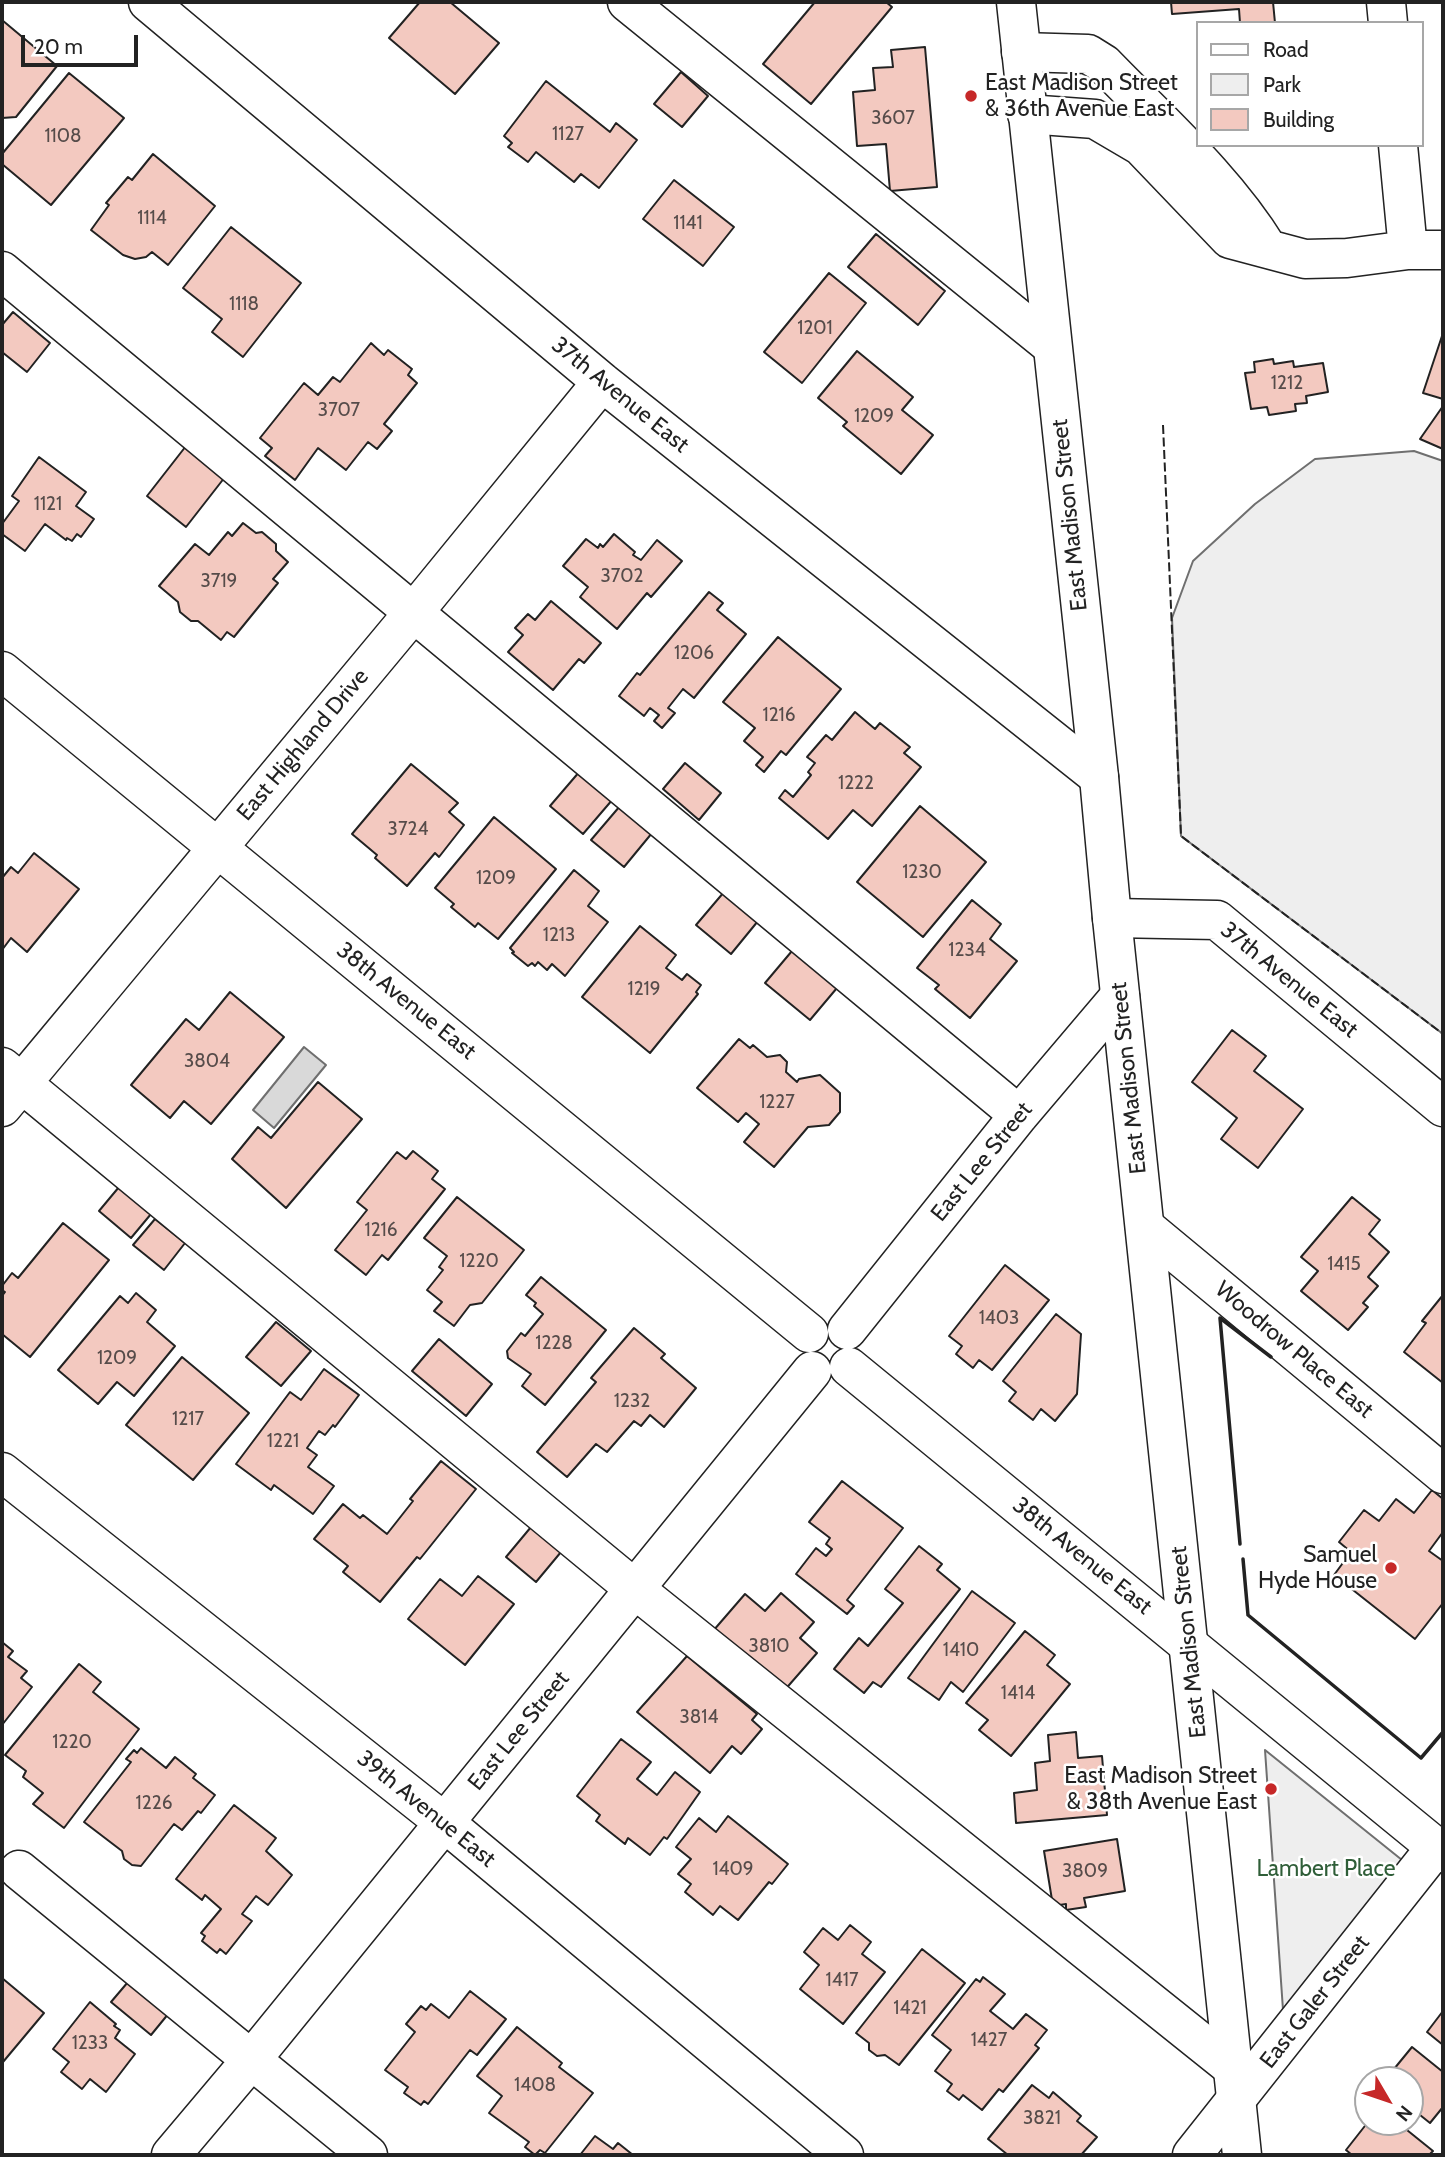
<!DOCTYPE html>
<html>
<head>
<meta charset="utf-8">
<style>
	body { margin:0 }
	#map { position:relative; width:1445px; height:2157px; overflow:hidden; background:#fff; font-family:Cabin,sans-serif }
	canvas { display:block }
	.frame { position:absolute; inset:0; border:4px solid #222; pointer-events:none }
	.legend { position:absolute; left:1196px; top:21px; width:228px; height:126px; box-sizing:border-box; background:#fff; border:2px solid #a7a7a7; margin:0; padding:9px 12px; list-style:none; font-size:21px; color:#222 }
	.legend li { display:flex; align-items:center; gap:14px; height:35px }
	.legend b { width:35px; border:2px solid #a7a7a7 }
	.north { position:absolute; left:1354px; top:2066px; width:70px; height:70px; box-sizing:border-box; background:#fff; border:2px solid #a7a7a7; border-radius:50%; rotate:129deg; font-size:19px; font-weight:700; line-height:28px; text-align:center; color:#222 }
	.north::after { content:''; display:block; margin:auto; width:24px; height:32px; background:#c62828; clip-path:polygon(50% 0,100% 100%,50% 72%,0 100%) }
	.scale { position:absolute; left:21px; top:35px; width:117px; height:32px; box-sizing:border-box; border:4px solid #222; border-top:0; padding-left:9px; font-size:21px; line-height:24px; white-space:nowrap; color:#222; -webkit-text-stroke:5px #fff; paint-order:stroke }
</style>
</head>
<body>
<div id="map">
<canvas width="1445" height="2157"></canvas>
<div class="frame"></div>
<ul class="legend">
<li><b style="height:9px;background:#fff"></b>Road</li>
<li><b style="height:19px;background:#eee"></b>Park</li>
<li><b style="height:19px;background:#f3c9c0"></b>Building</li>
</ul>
<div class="north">N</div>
<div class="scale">20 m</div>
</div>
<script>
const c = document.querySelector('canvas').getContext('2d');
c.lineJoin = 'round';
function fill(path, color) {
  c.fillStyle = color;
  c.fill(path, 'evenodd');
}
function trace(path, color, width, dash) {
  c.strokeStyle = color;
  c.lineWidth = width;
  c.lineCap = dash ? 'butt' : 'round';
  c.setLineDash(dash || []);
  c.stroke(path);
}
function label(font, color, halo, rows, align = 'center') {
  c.font = font + ' Cabin,sans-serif';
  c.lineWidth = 5;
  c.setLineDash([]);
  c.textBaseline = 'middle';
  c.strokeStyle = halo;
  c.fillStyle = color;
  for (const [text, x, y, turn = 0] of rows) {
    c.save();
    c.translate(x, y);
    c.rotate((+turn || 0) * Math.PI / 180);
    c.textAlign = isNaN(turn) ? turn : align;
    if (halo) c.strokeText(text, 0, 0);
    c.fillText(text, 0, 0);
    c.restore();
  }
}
const green = new Path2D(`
	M1414,451l29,10v573l-262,-198 -9,-218 21,-57 62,-57 60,-45z
	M1265,1750l137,110 -119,150z`);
const water = new Path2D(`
	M304,1047l22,18 -52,63 -21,-18z`);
const building = new Path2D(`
	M420,2h30l49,41 -44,51 -66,-56z
	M815,2h71l6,5 -81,97 -48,-40z
	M1171,2h102l2,21h-35l-1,-14 -67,5z
	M2,20l55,46 -41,51 -14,1z
	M925,47l12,140 -47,4 -4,-47 -29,2 -4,-54 22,-2 -2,-22 20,-1 -2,-17z
	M681,72l27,24 -26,31 -28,-23z
	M69,73l55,45 -73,87 -49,-41v-10z
	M546,81l64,51 6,-9 21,17 -38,48 -18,-14 -7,8 -38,-30 -8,10 -20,-15 4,-4 -8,-7z
	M153,154l62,52 -47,59 -16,-13 -6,5 -11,2 -12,-4 -32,-25 18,-25 -3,-2 22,-26 4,3z
	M674,180l60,47 -31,39 -60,-47z
	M231,227l70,56 -58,74 -31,-25 10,-13 -39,-31z
	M876,234l69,57 -27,34 -70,-58z
	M829,273l37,30 -64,80 -38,-31z
	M13,312l37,31 -23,29 -25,-20v-27z
	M1443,333v66l-20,-6z
	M371,343l13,12 4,-5 24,19 -4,6 9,8 -33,41 8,7 -15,18 -9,-7 -22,28 -28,-22 -23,32 -30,-24 7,-8 -12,-10 44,-55 14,12 15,-18 7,5z
	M857,351l56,46 -11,13 31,25 -32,39 -58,-48 4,-4 -29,-24z
	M1273,359l1,5 19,-3 1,6 29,-4 5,29 -22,4 1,7 -12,1 1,7 -27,4 -2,-8 -16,2 -6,-36 10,-1 -1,-10z
	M1443,406v43l-23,-10z
	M186,446l39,31 -39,50 -39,-31z
	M39,457l47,35 -10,14 18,13 -13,18 -4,-3 -5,7 -5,-3 -1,2 -21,-16 -20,27 -23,-17v-10l17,-23 -7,-5z
	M243,523l13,10 6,-1 14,12v7l12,11 -15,17 5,4 -44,54 -7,-5 -6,8 -23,-19h-7l-11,-9 -2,-10 -19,-16 36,-42 14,11 19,-23 4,4z
	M614,534l21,18 -2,3 8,5 16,-20 25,21 -31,36 -4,-4 -30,36 -37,-32 8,-10 -25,-21 23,-27 12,9 2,-4 3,3z
	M709,592l14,11 -6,7 29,24 -52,64 -11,-9 -15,19 7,5 -13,15 -8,-7 5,-6 -9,-7 -6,8 -25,-20 18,-23 3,2z
	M551,601l50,42 -17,20 -5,-4 -26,31 -45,-38 15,-17 -8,-7 13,-14 7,6z
	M778,637l63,52 -55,66 -5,-4 -17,21 -8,-7 7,-8 -19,-16 11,-13 -32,-26z
	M855,712l20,17 5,-6 30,24 -6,6 17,14 -49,59 -19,-16 -25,29 -49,-41 6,-8 8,7 18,-22 -3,-3 7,-9 -8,-6 19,-22 6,5z
	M685,763l36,30 -22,27 -36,-31z
	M411,764l47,39 -9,9 15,13 -25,32 -4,-4 -28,33 -32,-28 2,-3 -25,-21z
	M580,771l33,28 -30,35 -33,-28z
	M620,806l32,27 -28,34 -33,-27z
	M920,806l66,56 -63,75 -66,-55z
	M494,817l62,52 -58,70 -20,-16 -3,4 -24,-20 3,-3 -19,-16z
	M34,853l45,36 -52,63 -16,-14 -9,12v-72l9,-11 7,6z
	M574,870l25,21 -11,15 20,16 -43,54 -13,-12 -5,6 -9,-8 -3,4 -3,-3 -4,3 -16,-13 2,-1 -4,-4z
	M724,892l34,29 -27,33 -35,-29z
	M972,900l29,24 -11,15 27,22 -47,57 -35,-29 4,-4 -22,-17z
	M640,926l36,29 -10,13 16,12 5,-6 14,11 -5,7 2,2 -48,59 -68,-56z
	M797,945l45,37 -32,38 -45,-37z
	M230,992l54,45 -73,87 -27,-23 -14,17 -39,-33 55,-66 13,11z
	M1232,1030l34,26 -12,15 49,38 -45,59 -37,-29 16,-21 -45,-36z
	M739,1039l11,9 3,-3 14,12 13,-2 7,7 -1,10 11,10 2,-3 21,-4 20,18v19l-11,13 -21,2 -34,40 -30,-25 15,-18 -13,-11 -8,9 -41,-34z
	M318,1082l44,37 -76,89 -54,-49 26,-32 13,11z
	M413,1151l25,20 -6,8 13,10 -57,71 -6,-5 -16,20 -31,-25 32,-40 -10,-8 40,-50 9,7z
	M119,1187l32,27 -20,24 -32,-27z
	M457,1197l67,53 -42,53 -12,2 -16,21 -20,-15 8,-9 -15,-12 16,-20 -4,-3 8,-11 -23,-18z
	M1352,1197l28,23 -11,14 20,18 -21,25 10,9 -15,17 5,4 -20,23 -47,-39 17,-20 -17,-14z
	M155,1219l30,24 -21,27 -31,-25z
	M63,1223l46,37 -79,97 -28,-23v-38l3,-4 -3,-2v-4l10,-13 6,5z
	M1005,1265l44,35 -57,70 -13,-10 -6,8 -17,-14 6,-8 -13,-10z
	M541,1277l65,53 -61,75 -23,-19 9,-12 -23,-16 -1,-7 14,-18 4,3 18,-22 -9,-8 2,-3 -10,-8z
	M136,1293l20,17 -9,12 28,24 -41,50 -17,-14 -19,22 -40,-34 62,-74 8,7z
	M1443,1295v88l-39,-31 22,-29 -4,-2z
	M1056,1314l25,20 -4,60 -22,27 -14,-12 -8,11 -24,-19 7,-9 -13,-11z
	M276,1322l35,29 -30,35 -35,-29z
	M634,1328l31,26 -4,4 35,30 -32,39 -14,-12 -9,11 -7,-5 -27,31 -11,-8 -29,33 -30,-25 59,-70 -5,-4z
	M439,1339l53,45 -26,32 -54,-45z
	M182,1357l67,56 -56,67 -67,-55z
	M324,1369l35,26 -24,32 -2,-2 -8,10 -6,-4 -12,17 10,7 -9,12 26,19 -21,28 -39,-29 -3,5 -35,-26 54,-72 11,8z
	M441,1461l35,28 -56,70 -3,-2 -37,45 -37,-30 5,-6 -34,-27 29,-35 17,14 3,-3 24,19 26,-33 -3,-2z
	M842,1481l61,47 -56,72 7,6 -7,8 -51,-40 20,-26 10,8 6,-7 -6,-5 4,-6 -21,-16z
	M1432,1490l11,9v33l-14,19 14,10v42l-28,36 -81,-64 17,-23 -12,-10 25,-32 15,11 17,-22 18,14z
	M531,1527l30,25 -25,30 -30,-25z
	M919,1546l23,18 -5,6 23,19 -79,98 -8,-5 -9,11 -30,-24 25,-31 9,8 35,-43 -18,-14z
	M478,1576l36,28 -49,61 -57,-46 32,-40 22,17z
	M972,1591l43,32 -52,69 -12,-10 -12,18 -31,-22z
	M781,1593l33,29 -14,16 17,15 -34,39 -70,-61 32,-37 20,17z
	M1025,1631l30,24 -8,10 23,19 -59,72 -32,-26 9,-10 -22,-17z
	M2,1642l11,9 -5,6 19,14 -6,7 11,9 -30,38z
	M687,1656l70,58 -5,6 10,9 -21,25 -9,-8 -22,27 -73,-61z
	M79,1664l22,18 -8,10 46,37 -75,99 -31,-24 10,-11 -20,-16 3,-6 -21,-16z
	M1076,1732l2,26 24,-2 5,59 -91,8 -2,-30 23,-3 -2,-27 15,-2 -2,-26z
	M621,1739l30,23 -14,17 20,16 18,-23 25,20 -33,47 -3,-2 -14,18 -22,-17 -3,6 -29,-23 4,-6 -23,-19z
	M141,1748l25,20 9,-11 21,17 -3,4 22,17 -14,18 -3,-2 -16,19 -8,-6 -33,42 -9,-1 -8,-6 -2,-8 -38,-29 47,-60 -5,-3 8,-9 3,3z
	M234,1805l42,33 -10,13 26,24 -24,30 -12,-9 -14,18 10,7 -26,33 -6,-5 -3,4 -15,-12 3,-5 -4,-3 20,-24 -16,-14 -3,5 -26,-21z
	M728,1816l60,48 -16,20 -3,-2 -31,38 -18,-14 -7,9 -28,-23 6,-8 -13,-10 13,-15 -15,-12 23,-29 17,14z
	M1117,1839l8,52 -41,7 2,9 -20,3v-6l-13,2 -9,-55z
	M850,1925l21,17 -9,12 23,18 -42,52 -43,-35 19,-24 -15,-13 19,-24 15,12z
	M922,1949l43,34 -66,82 -14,-10 -8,1 -8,-6v-7l-13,-10z
	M139,1969l39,33 -27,33 -40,-33z
	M983,1977l22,17 -15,17 23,18 13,-15 21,16 -12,15 4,3 -36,44 -4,-3 -17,21 -19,-15 -4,5 -12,-9 5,-7 -17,-13 16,-21 -19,-15 44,-56 4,3z
	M2,1978l42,35 -41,49 -1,-1z
	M470,1991l36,28 -29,36 -7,-5 -42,54 -4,-3 -3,4 -17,-12 4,-6 -23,-17 30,-38 -9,-8 15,-18 5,4 5,-6 18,14z
	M90,2002l26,22 -2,2 6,4 -5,8 20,16 -29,38 -16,-13 -8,10 -21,-17 8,-10 -16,-13z
	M1443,2011v34l-16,-13z
	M517,2027l45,36 -3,4 34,26 -48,60 -5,-3 -5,5 -10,-8 4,-5 -40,-29 13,-17 -25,-20z
	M1412,2047l31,25v35l-13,16 -20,-16v-27h-25z
	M1032,2085l17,13 4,-6 28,24 -4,5 20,16 -16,18h-73l-20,-16z
	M1368,2122h29l36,29 -4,4h-77l-6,-5z
	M595,2136l18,13 5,-6 15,12h-53z`);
const minor = new Path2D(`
	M148,2l454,380 497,395
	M627,2l425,344
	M1386,2l2,21
	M1021,52l67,2 16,10c57,59 121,115 164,185
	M1027,114l68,5 46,27 89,93 75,20 42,-1 61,-8h35
	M1398,145l10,105
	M2,271l1017,844
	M2,671l807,662
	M1112,918l105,2 226,187
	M2,1067l634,523 597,478
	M2,1107l412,-495 188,-230
	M1145,1227l298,247
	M847,1330l172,-215 101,-119
	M849,1367l594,486
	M2,1472l443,351 399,332
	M19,1870l349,285
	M171,2155l81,-96 560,-688
	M1192,2155l244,-308`);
const major = new Path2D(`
	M1016,2l83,775 13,141 130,1237`);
const fence = new Path2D(`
	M1163,425l18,411 262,198`);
const wall = new Path2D(`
	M1240,1544l-20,-226 51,39
	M1243,1559l5,56 173,143 22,-26`);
const markers = [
	[971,96,7,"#c62828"],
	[1391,1568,7,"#c62828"],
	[1271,1789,7,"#c62828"]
];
const numberNames = [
	["3607",893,118],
	["1127",568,134],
	["1108",63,136],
	["1114",152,218],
	["1141",688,223],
	["1118",244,304],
	["1201",815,328],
	["1212",1287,383],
	["3707",339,410],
	["1209",874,416],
	["1121",48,504],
	["3702",622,576],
	["3719",219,581],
	["1206",694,653],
	["1216",779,715],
	["1222",856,783],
	["3724",408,829],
	["1230",922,872],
	["1209",496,878],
	["1213",559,935],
	["1234",967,950],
	["1219",644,989],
	["3804",207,1061],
	["1227",777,1102],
	["1216",381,1230],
	["1220",479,1261],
	["1415",1344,1264],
	["1403",999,1318],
	["1228",554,1343],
	["1209",117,1358],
	["1232",632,1401],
	["1217",188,1419],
	["1221",283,1441],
	["3810",769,1646],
	["1410",961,1650],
	["1414",1018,1693],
	["3814",699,1717],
	["1220",72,1742],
	["1226",154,1803],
	["1409",733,1869],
	["3809",1085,1871],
	["1417",842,1980],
	["1421",910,2008],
	["1427",989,2040],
	["1233",90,2043],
	["1408",535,2085],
	["3821",1042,2118]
];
const poiNames = [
	["East Madison Street",985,83,"left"],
	["& 36th Avenue East",985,109,"left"],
	["Samuel",1377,1555],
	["Hyde House",1377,1581],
	["East Madison Street",1257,1776],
	["& 38th Avenue East",1257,1802]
];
const streetNames = [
	["37th Avenue East",620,395,39],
	["East Madison Street",1070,515,-96],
	["East Highland Drive",303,745,-50],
	["37th Avenue East",1289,980,39],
	["38th Avenue East",406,1001,39],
	["East Madison Street",1129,1078,-96],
	["East Lee Street",982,1162,-51],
	["Woodrow Place East",1294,1350,40],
	["38th Avenue East",1082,1556,39],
	["East Madison Street",1189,1642,-96],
	["East Lee Street",519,1731,-51],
	["39th Avenue East",426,1809,39],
	["East Galer Street",1315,2002,-52]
];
const parkNames = [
	["Lambert Place",1326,1869]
];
fill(green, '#eee');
trace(green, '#6f6f6f', 2);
fill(water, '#d9d9d9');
trace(water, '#6f6f6f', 2);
fill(building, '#f3c9c0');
trace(building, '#222', 2);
trace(minor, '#222', 41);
trace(major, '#222', 41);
trace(minor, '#fff', 38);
trace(major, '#fff', 38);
trace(fence, '#222', 2, [9, 3.5]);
trace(wall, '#222', 3.5);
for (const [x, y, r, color] of markers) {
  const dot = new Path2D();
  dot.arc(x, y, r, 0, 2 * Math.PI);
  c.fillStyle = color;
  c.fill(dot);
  trace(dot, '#fff', 2.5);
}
label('19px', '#564c4a', null, numberNames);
label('23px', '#222', '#fff', poiNames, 'right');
label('23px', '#222', '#fff', streetNames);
label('23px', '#2f5e38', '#fff', parkNames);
</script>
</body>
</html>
